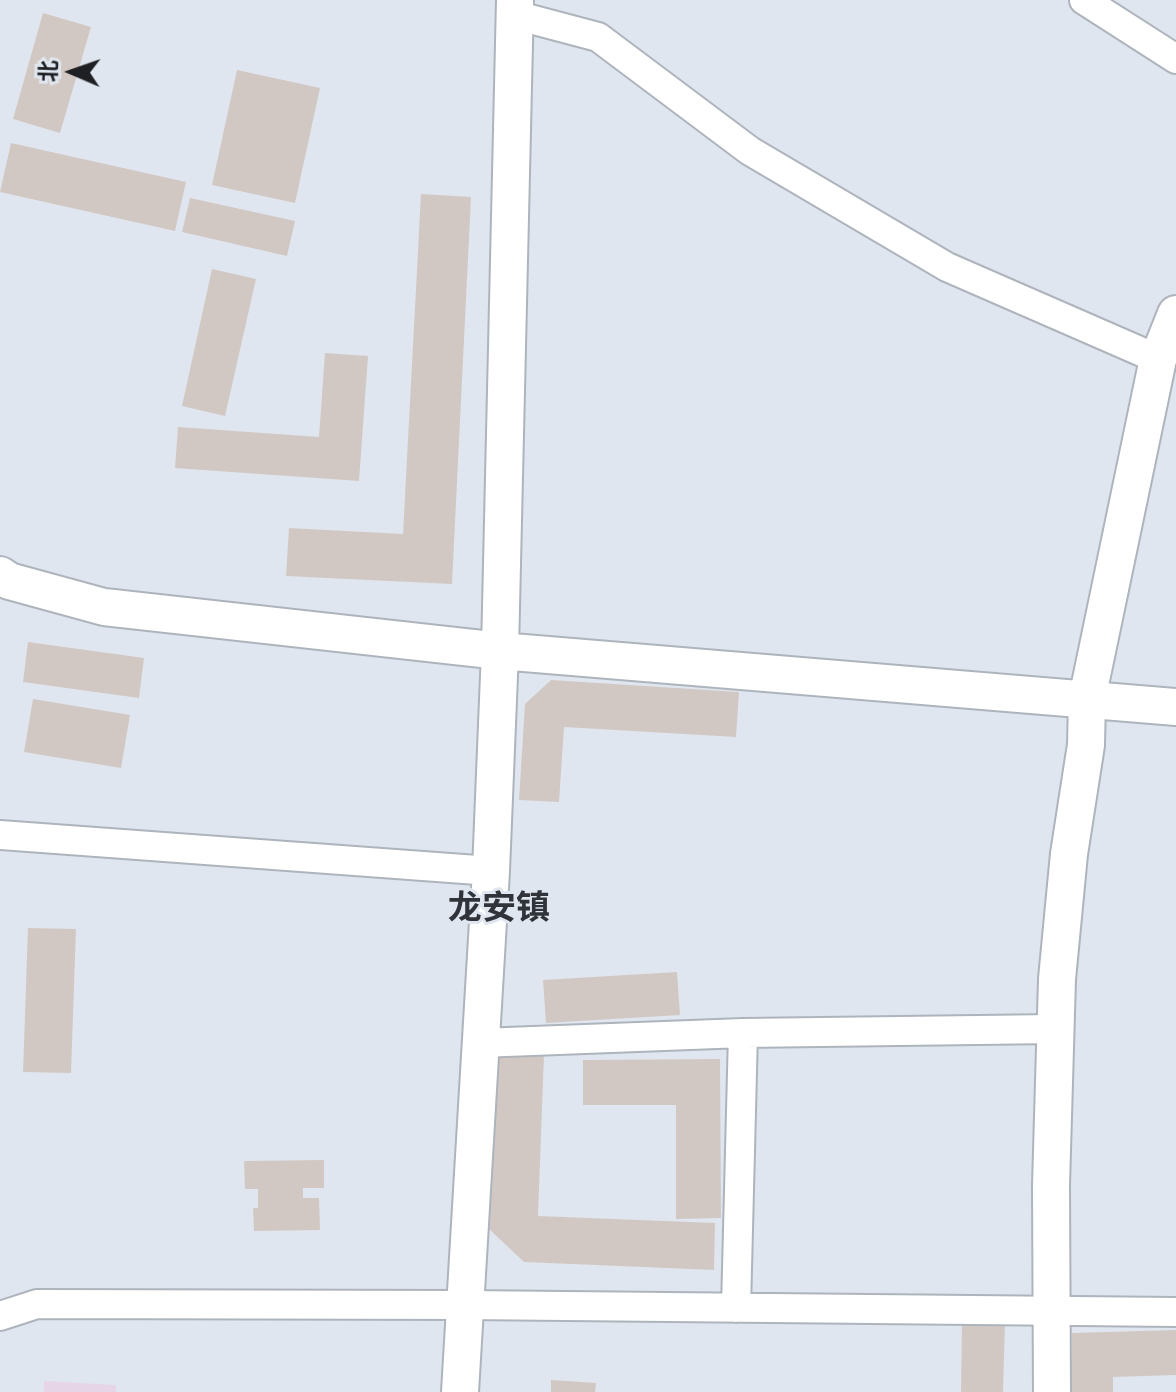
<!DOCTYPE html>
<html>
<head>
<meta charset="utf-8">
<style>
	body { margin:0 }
	#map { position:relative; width:1176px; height:1392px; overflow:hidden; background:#e0e6ef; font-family:"IBM Plex Serif","Noto Sans SC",serif }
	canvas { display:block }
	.north { position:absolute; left:32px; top:32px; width:80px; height:80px; -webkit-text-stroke:6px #e0e6ef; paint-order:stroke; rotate:272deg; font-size:22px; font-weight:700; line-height:32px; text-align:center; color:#1e2024 }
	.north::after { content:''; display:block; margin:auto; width:28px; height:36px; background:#1e2024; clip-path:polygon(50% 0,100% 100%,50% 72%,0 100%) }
</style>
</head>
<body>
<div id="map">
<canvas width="1176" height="1392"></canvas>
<div class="north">北</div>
</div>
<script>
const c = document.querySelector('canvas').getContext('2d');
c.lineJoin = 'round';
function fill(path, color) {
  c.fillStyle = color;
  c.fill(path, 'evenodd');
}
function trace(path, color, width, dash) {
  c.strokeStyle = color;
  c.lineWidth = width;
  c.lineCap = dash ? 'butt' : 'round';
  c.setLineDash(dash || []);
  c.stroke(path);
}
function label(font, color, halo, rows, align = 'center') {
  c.font = font + ' "IBM Plex Serif","Noto Sans SC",serif';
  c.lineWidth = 6;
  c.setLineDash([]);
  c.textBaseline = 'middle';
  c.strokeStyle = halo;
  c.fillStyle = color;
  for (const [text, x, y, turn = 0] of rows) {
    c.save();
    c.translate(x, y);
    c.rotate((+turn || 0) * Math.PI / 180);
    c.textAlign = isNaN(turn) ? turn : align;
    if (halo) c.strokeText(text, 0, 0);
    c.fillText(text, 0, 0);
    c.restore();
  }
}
const education = new Path2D(`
	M44,1381l72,4v7h-72z`);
const building = new Path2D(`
	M43,13l48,14 -31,106 -47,-14z
	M237,70l83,18 -25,115 -83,-18z
	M11,143l175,39 -11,49 -175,-39z
	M421,194l50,3 -19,387 -166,-8 3,-48 114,6z
	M190,198l105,23 -8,35 -105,-24z
	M212,269l44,10 -31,137 -43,-10z
	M325,353l43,3 -9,125 -184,-13 3,-41 141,10z
	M28,642l116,16 -5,40 -116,-16z
	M551,680l188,12 -3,45 -172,-10 -5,75 -40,-2 6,-96z
	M33,699l97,16 -9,53 -97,-16z
	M28,928l48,1 -5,144 -48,-1z
	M677,972l3,43 -134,8 -3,-43z
	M495,1053l49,2 -6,161 177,7 -1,47 -190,-8 -36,-34z
	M720,1059l1,159 -45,1v-114h-93v-45z
	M324,1160v28h-21v10h16l1,32 -66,1 -1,-23h5v-19h-13l-1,-28z
	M962,1321l43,1 -2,70h-42z
	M1176,1330v45l-63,2v15h-42l1,-59z
	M551,1380l45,3 -1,9h-44z`);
const minor = new Path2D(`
	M1084,0l92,59
	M515,15l83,22 152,114 197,116 211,92
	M0,835l491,36
	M480,1043l263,-10 313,-4
	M736,1308l7,-275
	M0,1316l37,-12 428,1 711,7`);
const tertiary = new Path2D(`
	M0,575l9,6 95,26 396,44 676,56
	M460,1392l31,-521 9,-220 15,-651
	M1052,1392l-1,-207 6,-206 12,-125 17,-109 1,-46 71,-340 18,-45`);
const districtNames = [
	["龙安镇",499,909]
];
fill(education, '#e6d5e7');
fill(building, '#d2c8c3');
trace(minor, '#aeb4bc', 32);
trace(tertiary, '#aeb4bc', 40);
trace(minor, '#fff', 28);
trace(tertiary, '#fff', 36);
label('bold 34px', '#30343a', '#e0e6ef', districtNames);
</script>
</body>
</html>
